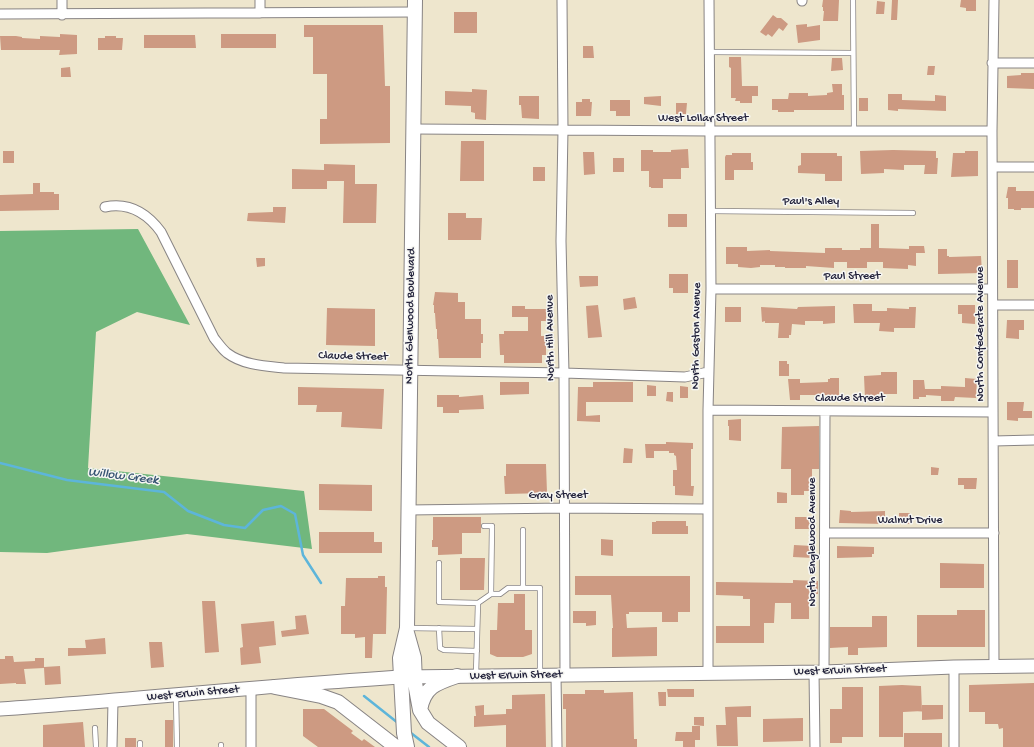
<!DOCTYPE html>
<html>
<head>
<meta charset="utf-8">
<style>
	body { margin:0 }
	canvas { display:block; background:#eee6cd }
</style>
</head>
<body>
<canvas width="1034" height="747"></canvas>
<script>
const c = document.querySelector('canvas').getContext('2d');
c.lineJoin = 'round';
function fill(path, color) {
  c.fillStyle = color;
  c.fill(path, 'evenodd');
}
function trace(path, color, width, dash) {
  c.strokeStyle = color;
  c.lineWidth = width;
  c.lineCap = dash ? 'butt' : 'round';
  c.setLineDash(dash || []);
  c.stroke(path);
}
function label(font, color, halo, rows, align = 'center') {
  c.font = font + ' "Gochi Hand",sans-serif';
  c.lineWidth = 3;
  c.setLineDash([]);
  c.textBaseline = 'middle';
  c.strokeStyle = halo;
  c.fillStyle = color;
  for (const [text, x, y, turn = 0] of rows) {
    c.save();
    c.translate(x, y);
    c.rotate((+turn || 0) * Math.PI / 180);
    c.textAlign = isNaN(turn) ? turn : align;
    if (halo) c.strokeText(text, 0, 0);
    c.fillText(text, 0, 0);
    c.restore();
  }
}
const forest = new Path2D(`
	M138,229l52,96 -53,-13 -41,20 -8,136 216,23 8,58 -125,-15 -140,19 -47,-1v-321z`);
const stream = new Path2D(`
	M0,463l67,17 97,12 24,19 36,14 21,3 18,-18 18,-4 14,8 8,41 18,28
	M364,696l34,27
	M411,733l18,14`);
const building = new Path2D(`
	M823,0h16l-1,21h-15l1,-10h-1v-4h-1z
	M892,0h6l-1,20h-6z
	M961,0h15v11h-10v-3l-6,-1z
	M877,1l8,1 -1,12h-8z
	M454,12h23v21h-23z
	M773,15l4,3h4l7,6 -5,7 -4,-3 -7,9 -4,-3 -2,2 -6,-4z
	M807,24v3l13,-2v15l-22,3 -2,-18z
	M304,25h79l2,61h5v57l-70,1v-25h7v-45h-14v-37h-9z
	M60,34l17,1v19l-18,1 1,-5h-59l-1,-14h16l6,1v1l18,1v-3l20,1z
	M221,34h55v14h-55z
	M144,35h51l1,13h-52z
	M105,36h11v2h7l-1,12h-24v-12h7z
	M583,46h10l1,12h-11z
	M729,57h12l1,29h16v10h-6v7h-12v-2h-5l1,-3h-5v-30l-2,-1z
	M832,58h10l1,12 -12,1z
	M928,66h7l-1,9h-7z
	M70,67l1,10h-10v-9z
	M1021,73h13v16l-27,-1v-12l14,-1z
	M832,84h10v11h2v15h-50v2h-16v-2h-6v-11h16l1,-6h19v3l19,-1v-2l6,-1z
	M472,89l15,1 -1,30 -11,-1v-6l-4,-1v-6l-26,-1v-14l27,1z
	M888,94h14v6l33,1v-6l11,1v15l-48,-2v2l-10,-1z
	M519,96h20v23l-17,-1 -1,-13h-2z
	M661,96v10l-17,-2v-7z
	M859,98h9v13h-9z
	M582,99h8v3h2l-1,14h-15v-14h6z
	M610,100h20v16h-14v-5h-6z
	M676,103h11l-1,11h-10z
	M461,141h23v40h-24z
	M688,149l1,19h-8v11h-18v9h-12v-1h-2v-16h-8v-21h12v2h18v-2z
	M893,150l43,1v7h2l-1,16h-13l1,-9h-21v5l-20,-1v4l-23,1 -1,-23z
	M3,151h11v12h-11z
	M965,151h13v25l-27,1 2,-24h12z
	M583,152h11l1,22 -11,1z
	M732,153h19v9h2v8h-19v10h-9v-23l1,-2h6z
	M801,153h36v3h5v25h-17v-7l-27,-1v-7l3,-1z
	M613,158h11v14h-11z
	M324,164l31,1v19h22l-1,39h-33l1,-42h-17v8h-35v-20l32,1z
	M533,167h12v14h-12z
	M33,183h7v9h14v2h5v16l-59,1v-16l33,-1z
	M1008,187h8v4h18v17h-13v2h-7v-1h-6v-11h-2z
	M273,207h13l-1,16 -38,-2 1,-8 25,-1z
	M448,213h18v5h16l-1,22h-33z
	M668,214h19v13h-19z
	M871,224h8v24l30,1v-3h15l1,7h-9v13l-8,-1v4l-25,-1v-6h-16v6h-20v-6h-13v6l-28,-2v2h-21v-1h-10v-2h-15v2l-9,1 -13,-1v-3h-12v-17h21v4l23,-1v1l55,2v-5h17v2h18v-2h11z
	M938,249h9v7h2v1l32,-1 1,17 -44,1z
	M256,258h9v8l-8,1z
	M1007,260h11v28h-11z
	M669,274h19v19h-15v-5h-4z
	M579,276h19v10l-18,1z
	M435,292l23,1v9h7v17h16v15h2v9h-2v15h-42l-1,-19h-1v-10h-1l-1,-16h-1v-8h-1z
	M635,297l2,11 -13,2 -1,-11z
	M853,304h19v7h15v-3l22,1v-2h7l-1,21h-21v4l-15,-1 1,-8h-26z
	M598,305l4,32 -14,1 -2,-32z
	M958,305h17v19l-13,-1v-9h-4z
	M512,306h13v3h21v12h-5v15h13v8h-8v11h-4v8h-38v-8h-4l-1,-21h5v-3h24v-14h-16z
	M835,306v17l-12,1v-3h-18v4l-13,-1 -1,11h-2v3h-11l1,-15h-14v-2l-3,1 -1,-15 36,2 1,-2z
	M725,307h16v15h-16z
	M327,308l48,1v37l-49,-1z
	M1007,320h17v10h-5v9l-13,-1z
	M779,361h8v3h2v12h-10z
	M881,372h16v22h-20v5h-12l-1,-23 17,-1z
	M830,378h9v20h-7v-2h-4v-1h-28v5h-10l-2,-21h12v4l28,-1v-3h2z
	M965,378l12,1 -1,19 -21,-1 -1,4h-13v-5l-15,-1v2h-7v2h-6v-19h11l1,9h16v-3l24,1z
	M500,382h29v12l-29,1z
	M593,382h40v20h-47v14l14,-1v7l-23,-1 1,-34h15z
	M647,385l9,1v10h-9z
	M680,386l8,1v11h-8z
	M298,387l86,2 -2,40 -41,-2 1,-15h-26l1,-7h-19z
	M667,392h6v10l-7,-1z
	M437,395h22v2l24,-2 1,14 -25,1v3h-16v-6h-6z
	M1007,402h17l-1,9h9v7h-14v3l-11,-1z
	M741,419v22l-12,-1v-14h-1v-6z
	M819,426v43h-7v22h-8v4h-13v-26h-10l1,-42z
	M666,442l27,1v6h-2v37h3l-1,10 -18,-1v-9h-2v-16h4l-1,-14 -2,-1v-2h-5v-2h-15v7h-8l-1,-14h21z
	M624,448l9,1 -1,14h-9z
	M506,464h40l1,29 -42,1 -1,-18h2z
	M931,467l8,1 -1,7h-7z
	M958,478h19l-1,11h-12v-4h-6z
	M319,484l53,1v26l-53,-1z
	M777,492l10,1v10h-10z
	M840,510l11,1v1l34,-1v13l-46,-1z
	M899,513h11v11h-11z
	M433,517h48v16h-19v21l-24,1v-8h-6v-7h1z
	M795,517h20v12h-20z
	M656,521h30v5h2v8h-36v-12h4z
	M319,532h55v10h8v11h-63z
	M601,539l12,1v16l-12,-1z
	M794,545l19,1v12l-20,-1z
	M837,546l37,1v7h-2v3l-35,1z
	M460,558h25l-1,32h-24z
	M940,563l44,1v24h-44z
	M378,576h7v11h2l-1,47h-13l-1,24h-7v-21l-10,1v-4h-14v-28h4l1,-28h32z
	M575,576h115v36h-12v10h-16v-10h-33v2h-3l1,14 30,-1v29l-45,1v-29h1l-2,-33h-36z
	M793,580l25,1v13h-9v25h-18v-16h-16l-1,20h-10v20h-48v-17h34v-27h-7v-3l-27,-1v-13l77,1z
	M514,594h11v36h7v24l-9,3h-26l-7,-3v-24h7l1,-27h16z
	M202,601h13l4,51 -14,1z
	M957,610h28v37h-68v-32h40z
	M573,611h23v14l-10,1v-3h-13z
	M306,615l3,19 -27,3 -1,-6 15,-2 -1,-13z
	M872,616h15v31l-29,1v7h-10v-8l-18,1v-21h42z
	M274,621l2,24 -17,2 2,16 -20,2 -1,-17 3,-1 -2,-23z
	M105,638l1,16 -38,2v-8h18l-1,-8z
	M149,642h13l2,25 -13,1z
	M5,656h8l1,6 21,-1v-3h9v9l16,-1 1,18 -16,1 -1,-17 -20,1 2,15h-10v-1l-16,1v-25h5z
	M1034,683v64h-31v-19l-4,1 -1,-5h-13v-12h-16v-27z
	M902,685l19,1 1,25 -19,1v25h-24v-51z
	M842,687h21v50h-21v6h-12v-34h12z
	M667,689h27v8h-26z
	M585,690h19v3l29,-1 1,47h3v8h-71v-38h-3v-15h22z
	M658,692h8v14h-7z
	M545,694l1,53h-40v-22l-32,2v-11h2l-1,-10 9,-1v10l22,-1v-5h6v-14z
	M922,705h21v14l-21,1z
	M751,706v11h-14l1,29h-21l-1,-21h10l-1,-18z
	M303,709h21l29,22 -2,2 11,8 2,-2 11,8h-57l-15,-11z
	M694,717h10v9l-10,-1z
	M803,718v23l-40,1v-23z
	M165,720h8v27h-8z
	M83,722l2,25h-42v-22z
	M692,726h8v14h-5v7h-12v-6h-8l1,-9h16z
	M904,733h38v14h-38z
	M125,738h11v9h-11z`);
const lane = new Path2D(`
	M853,0l1,131
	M710,52l143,1
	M710,211l203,2
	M523,530v58
	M439,563v39l39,1 -2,71
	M491,594h9l8,-6h32v86
	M478,603l13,-9 1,-68h-8
	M408,628l69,1
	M439,628l1,20 4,2 33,1
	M176,696l1,51
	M95,728l1,19
	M140,743v4
	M221,747v-2`);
const street = new Path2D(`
	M562,0l1,130 -2,111 3,132 1,302
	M802,0v1
	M994,0l-2,131 2,536
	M260,13v-13
	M0,14l415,-2
	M62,15v-15
	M992,63h42
	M414,129l296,2h282
	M993,167h41
	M105,207c24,-5 42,6 56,25l53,106c4,5 8,11 13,15 16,12 37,13 57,15l280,5 121,4 23,-5
	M711,289h281
	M993,305h41
	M708,410l285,2
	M994,441l40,-1
	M408,510l157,-2 143,1
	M825,533h169
	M954,667v80
	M708,672v-262l3,-121 -2,-289
	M814,672l1,75
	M824,672l1,-261
	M556,675l1,72
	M112,747l1,-46
	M251,747v-58`);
const secondary = new Path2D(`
	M0,709c134,-9 268,-24 402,-32l422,-5 130,-5 80,-1`);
const primary = new Path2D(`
	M407,633l7,25 1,25 5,27 8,13 31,24
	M275,687l46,9 17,6 58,45
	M420,710c4,-23 16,-27 37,-34
	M407,747l-3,-14 -4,-75 7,-30 8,-628`);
const streetNames = [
	["West Lollar Street",703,119],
	["Paul's Alley",811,202],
	["Paul Street",852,277],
	["North Glenwood Boulevard",411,316,-89],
	["North Confederate Avenue",981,334,-90],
	["North Gaston Avenue",697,336,-89],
	["North Hill Avenue",551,338,-91],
	["Claude Street",353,357,1],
	["Claude Street",850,399],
	["Gray Street",558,496],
	["Walnut Drive",910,521],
	["North Englewood Avenue",813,542,-90],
	["West Erwin Street",840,671,-2],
	["West Erwin Street",516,676,-1],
	["West Erwin Street",193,694,-5]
];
const waterNames = [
	["Willow Creek",123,477,7]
];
fill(forest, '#71b77d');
trace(stream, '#5db5da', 2.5);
fill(building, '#cd9a82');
trace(lane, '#888484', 6);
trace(street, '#888484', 11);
trace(secondary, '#888484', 15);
trace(primary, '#888484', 16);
trace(lane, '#fff', 4.5);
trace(street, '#fff', 9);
trace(secondary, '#fff', 13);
trace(primary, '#fff', 14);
label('12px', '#22223b', '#f6f6f2', streetNames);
label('italic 13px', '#375573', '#f6f6f2', waterNames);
</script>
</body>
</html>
